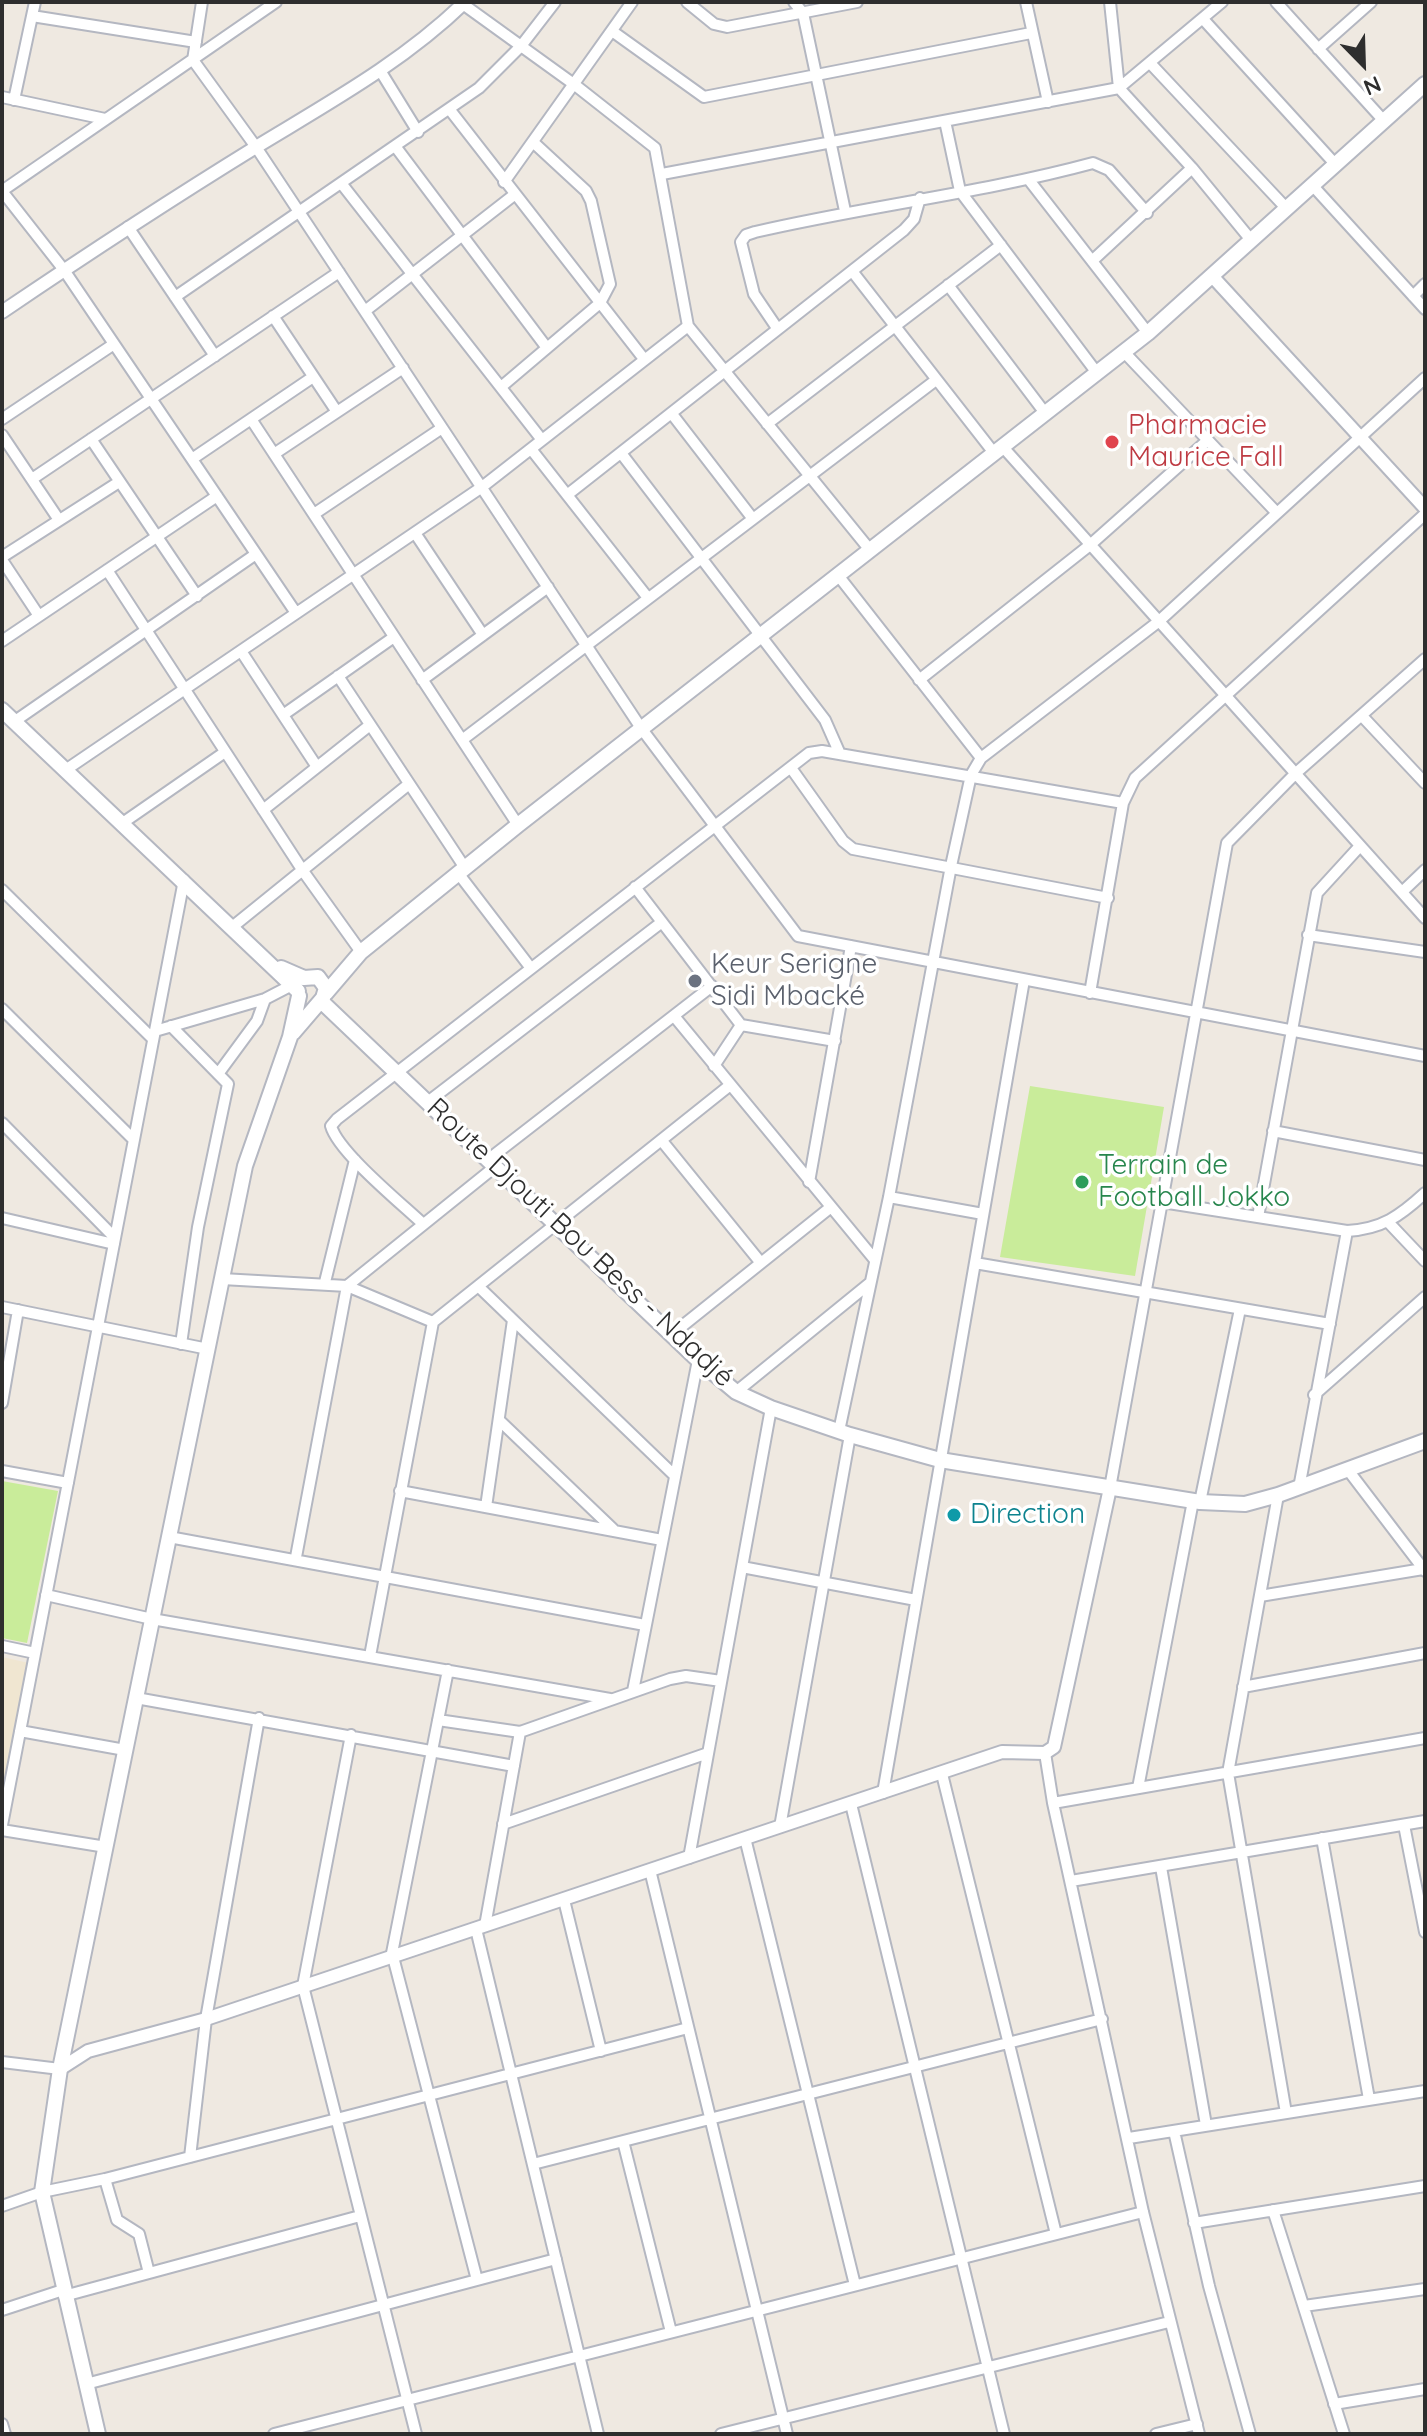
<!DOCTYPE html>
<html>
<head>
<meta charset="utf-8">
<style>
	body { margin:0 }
	#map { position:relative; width:1427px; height:2436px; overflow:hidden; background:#efe9e1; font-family:Quicksand,sans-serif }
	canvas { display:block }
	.frame { position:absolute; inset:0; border:4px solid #2e2e2e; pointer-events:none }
	.north { position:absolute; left:1323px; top:24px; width:80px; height:80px; -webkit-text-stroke:6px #fff; paint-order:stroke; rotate:157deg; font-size:22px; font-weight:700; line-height:32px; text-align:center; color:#2e2e2e }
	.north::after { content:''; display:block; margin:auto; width:28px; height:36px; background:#2e2e2e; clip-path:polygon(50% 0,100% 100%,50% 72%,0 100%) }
</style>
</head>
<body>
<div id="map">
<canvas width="1427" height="2436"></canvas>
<div class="frame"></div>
<div class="north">N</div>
</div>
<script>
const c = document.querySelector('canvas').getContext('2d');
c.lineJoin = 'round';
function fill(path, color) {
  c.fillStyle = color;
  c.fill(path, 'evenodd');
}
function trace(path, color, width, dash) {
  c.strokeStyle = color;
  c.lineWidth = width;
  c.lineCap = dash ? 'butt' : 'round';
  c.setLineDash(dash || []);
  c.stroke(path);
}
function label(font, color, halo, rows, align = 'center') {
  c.font = font + ' Quicksand,sans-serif';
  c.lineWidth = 7;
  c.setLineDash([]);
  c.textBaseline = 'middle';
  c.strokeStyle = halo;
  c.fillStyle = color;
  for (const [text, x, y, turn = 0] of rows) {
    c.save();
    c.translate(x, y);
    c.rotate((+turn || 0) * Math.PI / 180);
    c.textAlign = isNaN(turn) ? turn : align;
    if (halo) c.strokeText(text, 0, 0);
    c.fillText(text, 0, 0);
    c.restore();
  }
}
const education = new Path2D(`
	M2,1657l27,6 -25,123 -2,-1z`);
const pitch = new Path2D(`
	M1030,1086l134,21 -29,169 -135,-19z
	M2,1481l56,10 -31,152 -25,-5z`);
const minor = new Path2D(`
	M202,2l-9,58 63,87 385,581 157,208 627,120
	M460,2l115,83 80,63 33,178 182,224
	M687,2l27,22 13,3 130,-25
	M794,2l9,11 42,198
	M1026,2l22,100
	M1110,2l9,86 73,80 59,72
	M1276,2l108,119
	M32,16l164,26
	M1203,19l133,146
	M612,31l92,66 327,-64
	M1318,49l53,-47
	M1150,63l137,146
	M381,72l37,60
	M2,97l103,22
	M14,100l21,-98
	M450,110l194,249
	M945,121l15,70 137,182
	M395,146l152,202
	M662,174l457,-86 103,-86
	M1029,180l119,153
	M504,182l128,-180
	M341,183l201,257
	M1313,186l112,123
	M2,191l62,79 232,343
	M2,191l274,-189
	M128,227l87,129
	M1092,261l100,-93
	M852,271l142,182
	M948,285l97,128
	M1413,296l12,-12
	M175,297l304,-209 42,-42 34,-44
	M365,311l149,-116
	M273,316l64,96
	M777,328l-23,-34 -13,-52 5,-7 9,-3c112,-26 227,-39 338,-69l16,7 38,43
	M1124,352l153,161
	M501,387l99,-84 10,-19 -19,-83 -5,-10 -53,-49
	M672,414l81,105
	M2,419l112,-75
	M251,419l267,406
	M767,424l234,-179
	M2,435l57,85
	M91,439l106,157
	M1002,446l423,472
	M531,449l117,149
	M621,453l204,267 15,34
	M274,454l129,-86
	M192,459l121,-82
	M32,479l307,-207
	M567,495l337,-265 10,-11 6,-21
	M314,514l128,-86
	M415,533l68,102
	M2,557l117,-75
	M2,560l37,56
	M107,570l196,301 58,81
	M837,574l144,184
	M2,641l215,-145
	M241,651l76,116
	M338,676l127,192
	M422,680l126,-93
	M919,680l171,-135 118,-105
	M283,715l111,-78
	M1362,716l63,67
	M15,721l241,-167
	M462,740l474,-360
	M791,768l52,73 10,8 255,49
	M67,769l415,-282 206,-161
	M263,810l107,-85
	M124,822l101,-70
	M458,873l72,94
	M635,887l106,138 94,16
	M2,890l151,149
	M1402,892l23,-22
	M231,928l178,-144
	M1308,935l117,17
	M1090,993l33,-190 12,-25 290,-264
	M2,1009l132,131
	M674,1016l201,244
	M171,1026l57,58 -30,143 -17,117
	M155,1031l110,-32 27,-14
	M714,1066l27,-41
	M218,1074l39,-53 8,-22
	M429,1101l233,-179
	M2,1123l113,115
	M1273,1131l152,29
	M662,1141l99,122
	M489,1159l223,-173
	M809,1182l42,-236
	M889,1197l94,17
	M1162,1202l185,29c35,-2 53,-15 78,-38
	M1258,1217l59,-324 43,-47
	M2,1218l112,26
	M1389,1223l36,38
	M423,1224c-21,-20 -85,-72 -92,-98l6,-7 472,-366 13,-2 301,52
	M975,1263l355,61
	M222,1279l125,7 86,36
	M325,1282l30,-122
	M480,1288l194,187
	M2,1307l206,42
	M671,1335l160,-128
	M736,1392l134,-109
	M1314,1395l111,-98
	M2,1403l16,-93
	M500,1421l113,108
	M839,1431l50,-234 62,-331 20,-91 10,-17 177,-136 267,-244
	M1348,1470l77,101
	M2,1471l66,12
	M1110,1488l117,-645 69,-70 129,-114
	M1299,1488l48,-257
	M400,1491l262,49
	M1278,1495l-50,278 58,340
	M1200,1502l40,-193
	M486,1507l27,-187
	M169,1537l476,88
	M296,1557l51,-271 149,-120
	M742,1567l174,33
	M46,1595l106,24 458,80
	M1260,1596l163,-27
	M2,1646l33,7
	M370,1656l63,-334 296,-236
	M448,1670l-56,283 85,327
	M1243,1687l182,-34
	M633,1691l65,-331
	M136,1698l378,68
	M438,1720l82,12 150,-53 16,-3 35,5
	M20,1731l105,19
	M351,1735l-48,251 113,448
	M1045,1753l8,50 90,409 56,222
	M942,1774l114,460
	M1138,1788l55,-287
	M883,1793l141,-813
	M1053,1803l372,-65
	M851,1804l153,630
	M503,1824l205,-71
	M2,1825l182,-945
	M1404,1825l21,107
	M780,1827l70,-392
	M2,1830l104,17
	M745,1838l110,447
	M1322,1838l47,261
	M689,1858l82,-450
	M1161,1867l45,258
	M650,1870l137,564
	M1071,1881l354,-60
	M564,1900l37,151
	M485,1926l35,-194
	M476,1929l122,505
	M2,2062l58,7
	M1174,2131l35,155 41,148
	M1129,2138l296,-47
	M623,2141l48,191
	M190,2157l16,-138 53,-301
	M533,2164l569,-145
	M105,2179l12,41 22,14 10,39
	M2,2206l40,-14 63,-13 583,-151
	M1273,2210l71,224
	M1194,2223l231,-37
	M64,2296l296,-80
	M1304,2306l121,-17
	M2,2310l61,-20
	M86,2384l470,-125
	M1334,2404l91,-15
	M2,2424l3,10
	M274,2434l869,-222
	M721,2434l448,-112
	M1156,2434l41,-10`);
const tertiary = new Path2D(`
	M1213,277l212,231
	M2,312c84,-57 168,-112 254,-165 74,-45 147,-85 209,-145
	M60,2069l28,-18 118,-32 796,-267 43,1 9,-6 56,-259`);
const secondary = new Path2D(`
	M2,710l296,281
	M281,968l23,10 14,-1 8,11 -3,10 -30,35
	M326,993l35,-41 157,-127 630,-492 277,-249
	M321,1001l377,359 38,32 35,16 79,27 90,25 260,42 45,2 33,-9 147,-54
	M98,2434l-56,-242 18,-123 185,-903 45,-129 9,-41`);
const markers = [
	[1112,442,8,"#e0444e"],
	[695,981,8,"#6b7280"],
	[1082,1182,8,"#2e9e5b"],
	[954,1515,8,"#0f9aa8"]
];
const healthNames = [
	["Pharmacie",1128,426],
	["Maurice Fall",1128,458]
];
const worshipNames = [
	["Keur Serigne",711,965],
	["Sidi Mbacké",711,997]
];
const leisureNames = [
	["Terrain de",1098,1166],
	["Football Jokko",1098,1198]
];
const streetNames = [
	["Route Djouti Bou Bess - Ndadjé",580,1243,43]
];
const cultureNames = [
	["Direction",970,1515]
];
fill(education, '#f0e6d1');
fill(pitch, '#c9ec9a');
trace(minor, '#b4b7c1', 14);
trace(tertiary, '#b4b7c1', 16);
trace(secondary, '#b4b7c1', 18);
trace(minor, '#fff', 10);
trace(tertiary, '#fff', 12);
trace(secondary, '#fff', 14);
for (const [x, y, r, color] of markers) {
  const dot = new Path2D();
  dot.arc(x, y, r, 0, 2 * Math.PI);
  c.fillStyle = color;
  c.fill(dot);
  trace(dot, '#fff', 3);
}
label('28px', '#be3a42', '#fff', healthNames, 'left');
label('28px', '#5b616d', '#fff', worshipNames, 'left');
label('28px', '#27864d', '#fff', leisureNames, 'left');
label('28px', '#2e2e2e', '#fff', streetNames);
label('28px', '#0d838f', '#fff', cultureNames, 'left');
</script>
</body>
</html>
